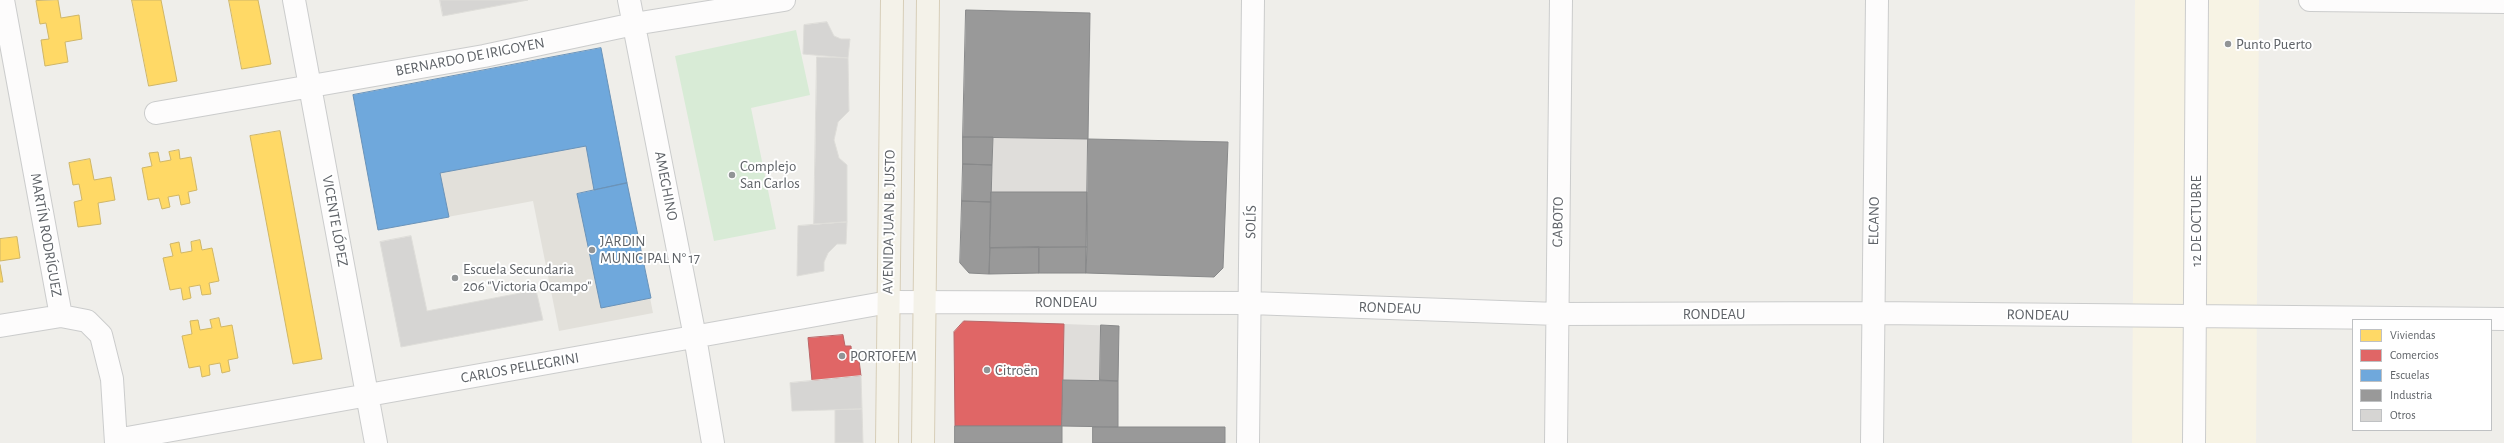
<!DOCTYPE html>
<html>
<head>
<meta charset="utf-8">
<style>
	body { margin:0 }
	#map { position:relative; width:2504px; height:443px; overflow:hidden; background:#efeeea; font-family:"Alegreya Sans",sans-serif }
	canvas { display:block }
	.legend { position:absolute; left:2352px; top:319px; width:140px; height:112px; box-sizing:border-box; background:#fff; border:1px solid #bfc1c3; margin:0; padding:5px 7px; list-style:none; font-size:12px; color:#5f6368 }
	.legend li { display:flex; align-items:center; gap:8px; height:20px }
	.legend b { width:20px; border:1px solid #bfc1c3 }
</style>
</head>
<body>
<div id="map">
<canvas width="2504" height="443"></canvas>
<ul class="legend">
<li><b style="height:11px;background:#ffd966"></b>Viviendas</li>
<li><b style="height:11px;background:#e06666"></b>Comercios</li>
<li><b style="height:11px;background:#6fa8dc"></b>Escuelas</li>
<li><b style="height:11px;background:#999"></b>Industria</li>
<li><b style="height:11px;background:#d6d5d3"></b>Otros</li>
</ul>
</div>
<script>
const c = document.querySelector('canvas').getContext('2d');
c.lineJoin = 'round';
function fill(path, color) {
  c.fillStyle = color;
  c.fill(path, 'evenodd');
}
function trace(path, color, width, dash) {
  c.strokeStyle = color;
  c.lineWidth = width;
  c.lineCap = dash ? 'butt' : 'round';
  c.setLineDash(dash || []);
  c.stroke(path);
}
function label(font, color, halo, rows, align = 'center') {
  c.font = font + ' "Alegreya Sans",sans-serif';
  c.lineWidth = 4;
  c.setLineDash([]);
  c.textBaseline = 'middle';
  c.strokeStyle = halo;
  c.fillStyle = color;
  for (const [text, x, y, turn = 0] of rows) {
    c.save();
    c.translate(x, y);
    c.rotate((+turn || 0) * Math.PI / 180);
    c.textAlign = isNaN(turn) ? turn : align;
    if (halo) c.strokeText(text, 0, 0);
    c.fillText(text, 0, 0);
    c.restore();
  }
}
const commercial = new Path2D(`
	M2135,0h124l-3,443h-124z`);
const industrial = new Path2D(`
	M993,137l95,2 -2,134 -97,1z
	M1064,324l55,2 -1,101 -56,-1z`);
const education = new Path2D(`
	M601,48l52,265 -94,18 -26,-130 -155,29 -25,-135z`);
const green = new Path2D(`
	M796,30l14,65 -59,13 25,121 -62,12 -39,-185z`);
const homes = new Path2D(`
	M58,0l3,18 18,-3 3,24 -17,3 3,20 -23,4 -4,-26 8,-1 -3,-16 -6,1 -4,-23z
	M132,0h29l16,81 -28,5z
	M229,0h29l13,64 -29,5z
	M280,131l42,228 -29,5 -43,-228z
	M179,150l1,9 11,-2 6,33 -9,2 2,11 -9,2 -2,-10 -11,2 2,10 -8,2 -3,-11 -11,2 -6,-32 10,-2 -3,-13 9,-1 2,10 11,-2 -2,-8z
	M90,159l4,21 17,-3 4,23 -17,3 3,21 -23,3 -4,-25 8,-2 -3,-16 -6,1 -4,-22z
	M17,237l3,21 -20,3v-22z
	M200,240l2,10 10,-2 7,33 -10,2 2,11 -9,1 -2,-10 -11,2 2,11 -8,2 -2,-12 -11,2 -7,-32 10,-2 -3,-12 9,-2 2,11 11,-2 -1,-9z
	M0,265l3,17h-3z
	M219,318l2,9 11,-2 6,33 -10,2 2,11 -8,2 -2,-10 -11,2 1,10 -8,2 -2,-11 -11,2 -7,-32 10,-2 -2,-13 8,-1 2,10 12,-2 -2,-8z`);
const shops = new Path2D(`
	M964,321l100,3 -2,102h-107l-1,-94z
	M843,335l2,11h6l1,15 7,-1 2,16 -49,5 -4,-43z`);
const schools = new Path2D(`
	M601,48l26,135 -33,7 -8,-44 -146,27 9,44 -71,13 -25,-135z
	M627,183l24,115 -50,10 -24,-114z`);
const industry = new Path2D(`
	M966,10l124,3 -2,126 -125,-2z
	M963,137h30l-1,28 -29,-1z
	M1088,139l140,3 -5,126 -9,9 -128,-4z
	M963,164l29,1 -1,37 -29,-1z
	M991,192h96v55l-97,1z
	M962,201l29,1 -2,72 -20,-1 -9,-10z
	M1039,247h48l-1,26h-47z
	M1039,247v26l-50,1 1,-26z
	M1101,325l18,1 -1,55 -18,-1z
	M1063,380l55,1v46l-56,-1z
	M955,426h107v17h-107z
	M1093,427h132v16h-132z`);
const building = new Path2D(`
	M440,0h88l-85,16z
	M827,22l7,14 7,3h9l-2,19 -45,-4 1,-29z
	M817,57l31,1 1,53 -11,11 -4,18 5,18 8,7v57l-33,2z
	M847,222l-1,22h-9l-9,9 -4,9v9l-27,5 1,-50z
	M411,236l16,75 109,-21 7,30 -142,27 -21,-105z
	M861,376l1,33 -70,2 -2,-28z
	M862,409l1,34h-28v-33z`);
const street = new Path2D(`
	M3,0l58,316 26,5 14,14 11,44 4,64
	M294,0l82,443
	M629,0l66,337 18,106
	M2310,0l194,2
	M156,113l328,-57 150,-32 150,-24
	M0,326l61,-10
	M116,440l773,-138 361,1 307,11 316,-1 631,6
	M1248,443l5,-443
	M1556,443l5,-443
	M1872,443l5,-443
	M2194,443l3,-443`);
const primary = new Path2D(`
	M887,443l5,-443
	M923,443l5,-443`);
const markers = [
	[2228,44,4,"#919496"],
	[732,175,4,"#919496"],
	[592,250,4,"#919496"],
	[455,278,4,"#919496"],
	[842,356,4,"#919496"],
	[987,370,4,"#919496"]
];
const poiNames = [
	["Punto Puerto",2236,44],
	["Complejo",740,166],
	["San Carlos",740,183],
	["JARDIN",600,241],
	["MUNICIPAL N° 17",600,258],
	["Escuela Secundaria",463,269],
	["206 \"Victoria Ocampo\"",463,286],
	["PORTOFEM",850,356],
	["Citroën",995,370]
];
const streetNames = [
	["BERNARDO DE IRIGOYEN",470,57,-11],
	["AMEGHINO",666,186,79],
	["VICENTE LÓPEZ",335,221,80],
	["ELCANO",1874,221,-89],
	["12 DE OCTUBRE",2196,221,-90],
	["AVENIDA JUAN B. JUSTO",889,222,-89],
	["SOLÍS",1251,222,-89],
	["GABOTO",1558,222,-89],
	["MARTÍN RODRÍGUEZ",46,235,80],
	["RONDEAU",1066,302],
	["RONDEAU",1390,308,2],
	["RONDEAU",1714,314],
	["RONDEAU",2038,315,1],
	["CARLOS PELLEGRINI",520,368,-10]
];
fill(commercial, '#f7f3e4');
fill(industrial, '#dfddda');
fill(education, '#e2e0da');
fill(green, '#d8ebd6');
fill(homes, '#ffd966');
trace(homes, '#cfb667', 1);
fill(shops, '#e06666');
trace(shops, '#b96567', 1);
fill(schools, '#6fa8dc');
trace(schools, '#6a93b9', 1);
fill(industry, '#999');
trace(industry, '#88898a', 1);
fill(building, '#d6d5d3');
trace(building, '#deddd9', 1);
trace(street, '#cbcccc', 24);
trace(primary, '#d7ceb8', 24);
trace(street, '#fdfcfc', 22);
trace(primary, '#f4f2e9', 22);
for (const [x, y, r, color] of markers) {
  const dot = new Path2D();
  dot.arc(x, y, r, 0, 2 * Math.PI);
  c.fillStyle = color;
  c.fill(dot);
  trace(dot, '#fff', 1.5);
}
label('15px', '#5f6368', '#fff', poiNames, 'left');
label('15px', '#5f6368', '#fff', streetNames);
</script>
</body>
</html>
